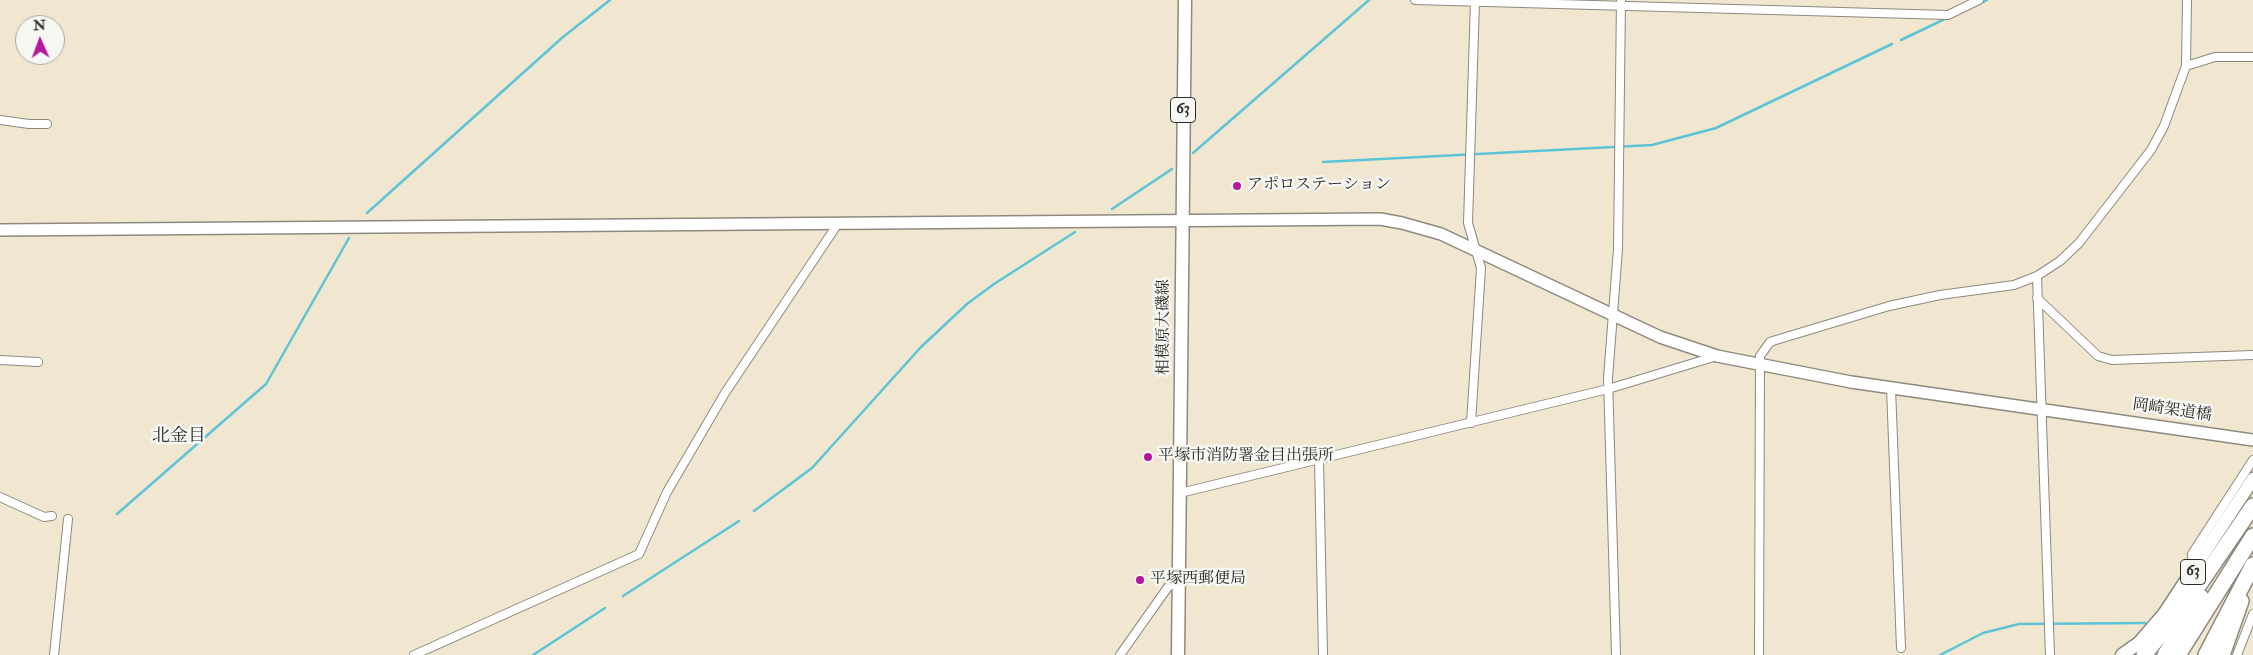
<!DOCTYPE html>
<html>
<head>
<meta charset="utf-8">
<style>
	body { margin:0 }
	#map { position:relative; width:2253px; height:655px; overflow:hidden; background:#f1e7d0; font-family:"IM FELL Double Pica",serif }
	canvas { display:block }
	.north { position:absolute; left:15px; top:15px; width:50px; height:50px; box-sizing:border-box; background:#f6f6f2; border:1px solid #a5a5a2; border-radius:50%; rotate:358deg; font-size:14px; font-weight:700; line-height:20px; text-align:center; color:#2b2b2b }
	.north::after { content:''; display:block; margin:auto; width:18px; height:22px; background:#b5179e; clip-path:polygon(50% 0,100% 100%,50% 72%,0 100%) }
</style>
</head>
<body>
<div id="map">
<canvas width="2253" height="655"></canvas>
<div class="north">N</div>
</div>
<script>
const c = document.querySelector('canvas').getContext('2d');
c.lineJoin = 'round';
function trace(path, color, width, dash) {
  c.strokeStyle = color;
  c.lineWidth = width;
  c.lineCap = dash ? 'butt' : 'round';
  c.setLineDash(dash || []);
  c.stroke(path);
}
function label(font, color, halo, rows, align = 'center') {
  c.font = font + ' "IM FELL Double Pica","Noto Serif JP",serif';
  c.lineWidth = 5;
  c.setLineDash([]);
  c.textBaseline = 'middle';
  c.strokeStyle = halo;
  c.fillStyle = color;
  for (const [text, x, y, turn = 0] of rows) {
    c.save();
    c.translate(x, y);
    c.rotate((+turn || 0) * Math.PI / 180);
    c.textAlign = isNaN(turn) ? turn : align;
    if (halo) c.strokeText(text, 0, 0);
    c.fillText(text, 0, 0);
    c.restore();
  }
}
const stream = new Path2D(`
	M1979,4l8,-4
	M1901,40l48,-23
	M1193,153l176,-153
	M1323,162l329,-17 64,-17 176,-84
	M1112,209l60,-40
	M367,213l196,-176 47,-37
	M754,511l58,-43 109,-121 46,-43 27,-20 81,-52
	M117,514l149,-130 83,-146
	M623,596l116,-75
	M533,655l72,-47
	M1940,655l43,-22 36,-9 126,-1`);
const street = new Path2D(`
	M1415,0l533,15 31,-15
	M2186,66l29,-9h38
	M0,120l29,4h18
	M2037,276l13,379
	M2037,298l61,58 14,4 141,-5
	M0,360l38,2
	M1891,388l10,260
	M1471,423l10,-155 -13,-45 7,-222
	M1319,460l4,195
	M1180,493l428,-104 109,-33
	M0,497l44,20 8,-1
	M2193,569l-1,-15 61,-94
	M54,655l14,-136
	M414,655l225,-101 28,-62 58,-99 110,-165v-6
	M1120,655l48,-68 10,-7
	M1616,655l-8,-277 10,-129 3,-249
	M1759,655l1,-299 10,-14 6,-2 113,-34 51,-11 74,-10 23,-9 23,-15 19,-18 72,-93 13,-24 22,-60 1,-66
	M2237,655l16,-41`);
const secondary = new Path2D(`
	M0,230l1380,-11 22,4 39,11 219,103 57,19 134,26 402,58`);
const primary = new Path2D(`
	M1178,655l7,-655
	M2122,655l17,-12 25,-29 89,-135`);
const highway = new Path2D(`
	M2144,655l46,-57 63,-92
	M2165,655l36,-58
	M2178,655l75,-119
	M2206,655l47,-90
	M2222,655l19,-54`);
const markers = [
	[1237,186,5,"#b5179e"],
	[1148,457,5,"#b5179e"],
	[1140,580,5,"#b5179e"]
];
const shields = [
	[1183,110,25],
	[2193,572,25]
];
const shieldNames = [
	["63",1183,110],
	["63",2193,572]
];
const poiNames = [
	["アポロステーション",1247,186],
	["平塚市消防署金目出張所",1158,457],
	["平塚西郵便局",1150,580]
];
const streetNames = [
	["相模原大磯線",1165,327,-90],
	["岡崎架道橋",2172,411,8]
];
const neighbourhoodNames = [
	["北金目",179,437]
];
trace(stream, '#5bc4d7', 2.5);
trace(street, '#8e897e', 10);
trace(secondary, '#8e897e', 14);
trace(primary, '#8e897e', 15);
trace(highway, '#8e897e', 18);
trace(street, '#fff', 8);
trace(secondary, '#fff', 11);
trace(primary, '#fff', 12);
trace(highway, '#fff', 15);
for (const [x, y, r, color] of markers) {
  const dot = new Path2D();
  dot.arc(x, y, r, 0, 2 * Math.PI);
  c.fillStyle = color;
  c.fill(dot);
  trace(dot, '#f6f6f2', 2);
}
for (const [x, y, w] of shields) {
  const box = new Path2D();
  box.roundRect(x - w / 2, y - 12.5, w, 25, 4);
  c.fillStyle = '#f6f6f2';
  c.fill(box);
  trace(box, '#2b2b2b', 1);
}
label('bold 15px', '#2b2b2b', null, shieldNames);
label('16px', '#2b2b2b', '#f6f6f2', poiNames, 'left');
label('16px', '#2b2b2b', '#f6f6f2', streetNames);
label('18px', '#2b2b2b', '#f6f6f2', neighbourhoodNames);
</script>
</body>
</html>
